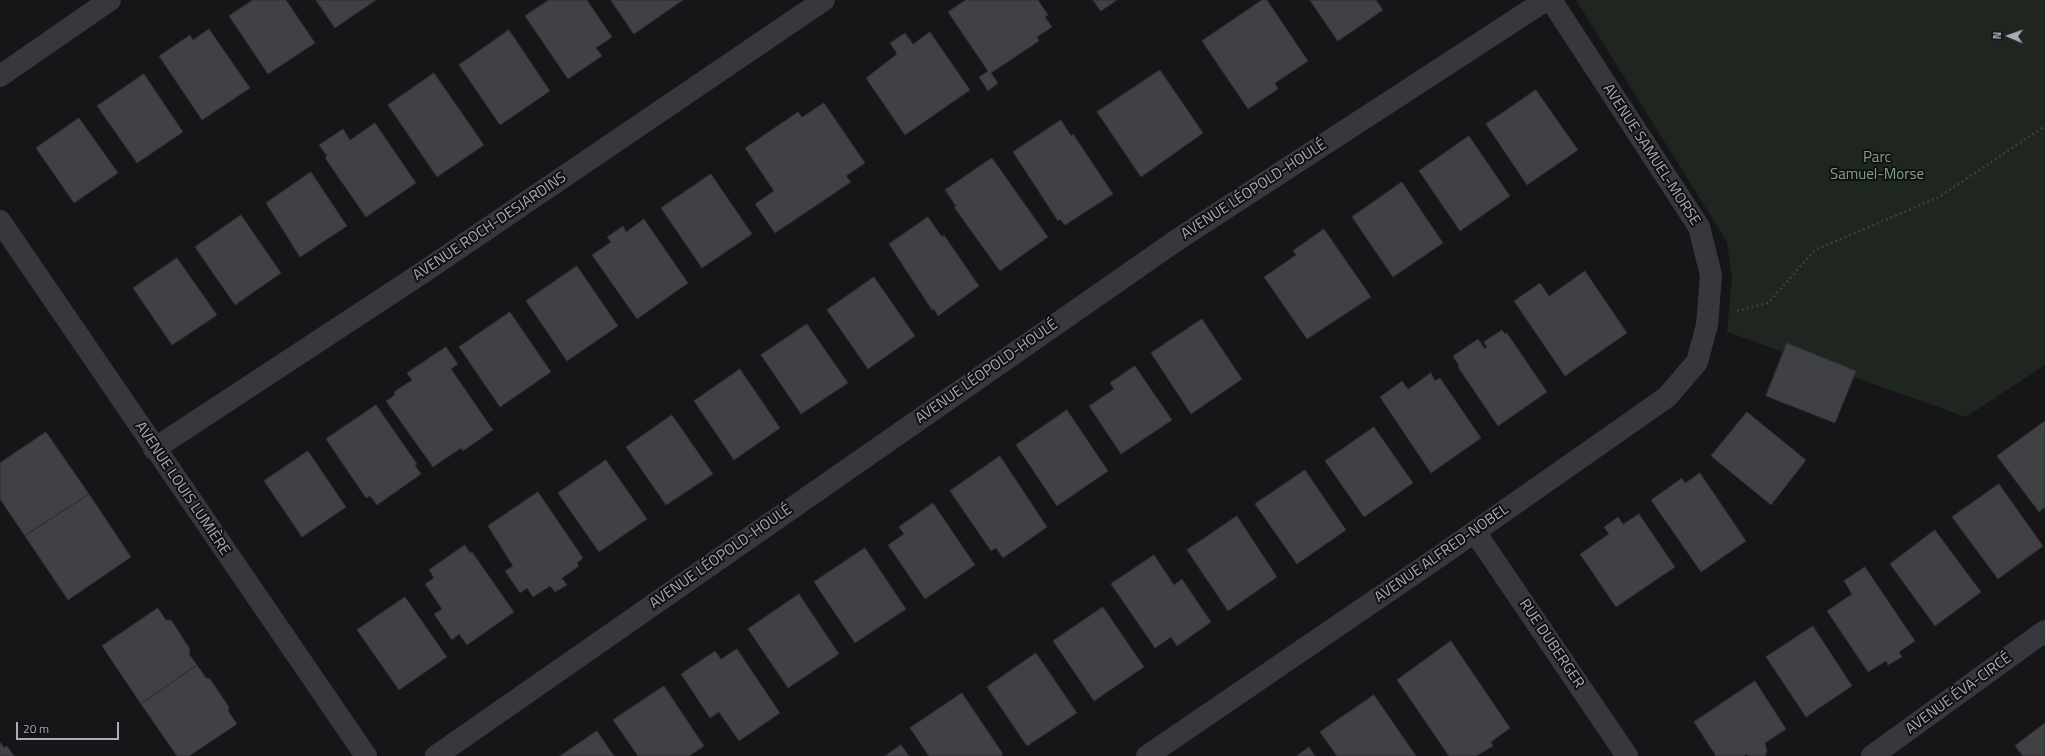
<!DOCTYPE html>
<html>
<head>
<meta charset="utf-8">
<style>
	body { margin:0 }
	#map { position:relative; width:2045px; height:756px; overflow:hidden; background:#161618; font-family:"Titillium Web",sans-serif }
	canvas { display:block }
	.north { position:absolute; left:1989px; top:16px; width:40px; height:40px; -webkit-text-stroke:3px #111113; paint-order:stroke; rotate:272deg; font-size:11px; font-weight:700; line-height:16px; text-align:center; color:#a8adb8 }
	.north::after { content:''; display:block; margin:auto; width:14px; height:18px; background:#a8adb8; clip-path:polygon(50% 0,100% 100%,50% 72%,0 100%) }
	.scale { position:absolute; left:16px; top:722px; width:103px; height:18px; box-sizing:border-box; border:2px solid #a8adb8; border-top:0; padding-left:5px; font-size:12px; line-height:14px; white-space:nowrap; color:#a8adb8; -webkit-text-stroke:3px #111113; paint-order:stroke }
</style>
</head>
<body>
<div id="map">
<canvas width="2045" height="756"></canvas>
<div class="north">N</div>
<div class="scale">20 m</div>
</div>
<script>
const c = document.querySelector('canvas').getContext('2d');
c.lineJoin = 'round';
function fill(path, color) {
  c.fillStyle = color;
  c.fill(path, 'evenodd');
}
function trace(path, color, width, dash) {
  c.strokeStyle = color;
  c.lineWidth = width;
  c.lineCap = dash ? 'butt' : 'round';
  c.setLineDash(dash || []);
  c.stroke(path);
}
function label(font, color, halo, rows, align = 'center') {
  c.font = font + ' "Titillium Web",sans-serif';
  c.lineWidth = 4;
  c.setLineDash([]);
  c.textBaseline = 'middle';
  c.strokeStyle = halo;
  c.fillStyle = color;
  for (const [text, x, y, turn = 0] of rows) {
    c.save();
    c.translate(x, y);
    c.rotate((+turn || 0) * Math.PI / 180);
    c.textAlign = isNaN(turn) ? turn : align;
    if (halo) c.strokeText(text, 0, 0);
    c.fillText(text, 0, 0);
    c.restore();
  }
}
const green = new Path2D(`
	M1576,0h469v365l-79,52 -239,-85 5,-55 -5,-35z`);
const building = new Path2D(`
	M253,0h33l29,43 -47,31 -39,-58z
	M316,0h60l-41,28z
	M549,0h38l25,37 -16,11 6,8 -34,23 -43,-63z
	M611,0h72l-49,34z
	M966,0h72l10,15 -3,2 7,10 -15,10 2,4 -48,32 7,10 -10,8 -9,-14 9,-6 -40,-59z
	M1093,0h24l-16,11z
	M1262,0h5l41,61 -33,22 3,6 -30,20 -46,-68z
	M1310,0h66l7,10 -45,31z
	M209,29l41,59 -48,32 -43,-64 31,-21 3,5z
	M509,30l41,61 -50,34 -41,-60z
	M930,32l40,58 -65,45 -39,-57 31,-24 -7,-11 15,-10 8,11z
	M1160,70l43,63 -62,44 -44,-65z
	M434,73l50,72 -47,32 -49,-72z
	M144,74l39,58 -46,31 -40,-57z
	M1536,90l42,60 -51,35 -41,-61z
	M824,103l41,60 -19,13 5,6 -76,51 -20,-29 19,-13 -29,-43 53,-36 4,5z
	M79,118l39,55 -44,30 -38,-55z
	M1061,120l10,16 2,-2 40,60 -48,31 -5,-6 -2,2 -45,-69z
	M375,123l41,60 -50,34 -41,-59 2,-2 -8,-11 24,-16 7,11z
	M1469,136l41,60 -50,35 -41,-60z
	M992,158l56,79 -48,34 -46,-64 2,-1 -11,-16z
	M311,172l36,54 -47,31 -34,-54z
	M711,174l41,60 -50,34 -41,-60z
	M1402,182l41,61 -50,34 -41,-60z
	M241,215l40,58 -46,32 -40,-58z
	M928,217l14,20 2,-2 35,51 -41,30 -4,-7 -2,1 -43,-66z
	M644,219l44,64 -51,36 -45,-64 19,-13 -4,-5 16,-11 3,6z
	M1324,229l47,68 -64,42 -43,-62 32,-22 -3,-4z
	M177,258l40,57 -45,30 -39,-57z
	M577,266l41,60 -51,35 -41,-60z
	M1585,271l42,62 -62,43 -51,-75 26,-18 9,13z
	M874,277l41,59 -47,33 -41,-59z
	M510,312l41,60 -51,35 -41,-60z
	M1202,319l40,60 -51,35 -40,-61z
	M807,324l41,59 -47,31 -40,-59z
	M1502,330l3,4 2,-1 40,59 -49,34 -40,-59 1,-1 -6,-10 25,-17 7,10 2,-2 -3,-5z
	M1787,343l69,28 -21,52 -69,-27z
	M446,347l12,17 -7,5 42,61 -30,21 -2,-3 -28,19 -47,-66 9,-6 -1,-3 18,-12 -5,-7z
	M1135,366l37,54 -51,34 -32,-48 25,-17 -4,-6z
	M740,369l40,59 -46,32 -40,-59z
	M1431,373l4,8 5,-3 41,60 -50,35 -51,-76 22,-16 6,8z
	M376,405l41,59 -2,1 6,9 -44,31 -7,-9 -4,2 -40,-59z
	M1067,410l41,61 -51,35 -41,-61z
	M1747,412l59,48 -35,45 -60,-49z
	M672,415l41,59 -47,31 -40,-58z
	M2045,421v86l-6,5 -42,-56z
	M1374,427l39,56 -49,34 -39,-56z
	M46,432l43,62 -64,42 -25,-37v-36z
	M308,451l38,56 -44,30 -38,-56z
	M1000,456l47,71 -44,31 -7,-10 -5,3 -41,-60z
	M606,460l41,59 -48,33 -41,-59z
	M1305,470l41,60 -49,34 -42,-60z
	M1700,473l46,68 -45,31 -50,-72 31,-22 3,5z
	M1999,484l44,62 -45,33 -46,-62z
	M538,492l45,66 -6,5 2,3 -17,12 5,7 -12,7 -5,-6 -17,11 -6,-9 -7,5 -15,-22 8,-5 -25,-40z
	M89,494l42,63 -63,43 -43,-64z
	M933,503l42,62 -50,34 -37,-54 16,-11 -5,-7z
	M1639,514l36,53 -59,40 -36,-53 29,-20 -5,-7 14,-10 5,7z
	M1237,516l40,61 -49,34 -41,-61z
	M1935,530l46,62 -46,34 -45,-62z
	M465,545l5,8 2,-1 42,60 -47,33 -8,-11 -7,6 -18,-26 8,-5 -17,-25 9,-6 -5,-8z
	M865,548l41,61 -51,34 -41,-61z
	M1154,555l20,30 8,-6 29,43 -34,24 -6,-9 -16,11 -44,-64z
	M1865,567l50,74 -16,11 3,5 -14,8 -2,-4 -18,11 -41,-61 25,-17 -8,-13z
	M799,594l40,60 -51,34 -40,-59z
	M405,597l42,60 -48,33 -42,-60z
	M1103,607l41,60 -50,34 -41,-60z
	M158,608l8,12h5l19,29 -1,5 8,11 -56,39 -39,-58z
	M1813,626l39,60 -46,31 -40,-60z
	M1451,641l59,87 -19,14 2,4 -17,10h-27l-52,-76z
	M737,649l43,64 -41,28 -20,-29 -9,6 -29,-44 34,-23 6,8z
	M1036,653l41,60 -50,33 -40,-59z
	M197,665l9,13 4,1 19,28 -1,4 9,13 -48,32h-12l-36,-52z
	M1755,681l31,48 -21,14 2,8 -2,5h-17l-1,-2 -3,2h-28l-22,-34z
	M664,686l40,60 -15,10h-51l-25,-36z
	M962,693l41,61 -2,2h-72l-19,-28z
	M1374,695l42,61h-79l-17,-24z
	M2045,723v33h-22l-8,-10z
	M597,731l17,25h-54z
	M0,742l4,6 3,-2 7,10h-14z
	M901,745l8,11h-24z
	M1309,747l6,9h-18z`);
const path = new Path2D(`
	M1737,311l31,-8 47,-53 124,-53 106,-71`);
const street = new Path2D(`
	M0,76l110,-76
	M0,221l366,535
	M154,449l265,-174 405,-275
	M1475,532l152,224
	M436,756l741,-516 369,-240
	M1147,756l293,-200 227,-159 30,-35 10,-37 4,-50 -12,-48 -148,-227
	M1872,756l173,-125`);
const streetNames = [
	["AVENUE SAMUEL-MORSE",1651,155,57],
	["AVENUE LÉOPOLD-HOULÉ",1254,190,-33],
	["AVENUE ROCH-DESJARDINS",490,227,-34],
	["AVENUE LÉOPOLD-HOULÉ",987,372,-35],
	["AVENUE LOUIS LUMIÈRE",182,489,56],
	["AVENUE ALFRED-NOBEL",1442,554,-35],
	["AVENUE LÉOPOLD-HOULÉ",721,557,-35],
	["RUE DUBERGER",1551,644,56],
	["AVENUE ÉVA-CIRCÉ",1959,694,-36]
];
const parkNames = [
	["Parc",1877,158],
	["Samuel-Morse",1877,175]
];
fill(green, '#1e261f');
fill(building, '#404145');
trace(building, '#303034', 1);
trace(path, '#3d3f44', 2.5, [2, 3]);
trace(street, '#37383d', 22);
label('15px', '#a8adb8', '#111113', streetNames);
label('15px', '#7fa381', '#111113', parkNames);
</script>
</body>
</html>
